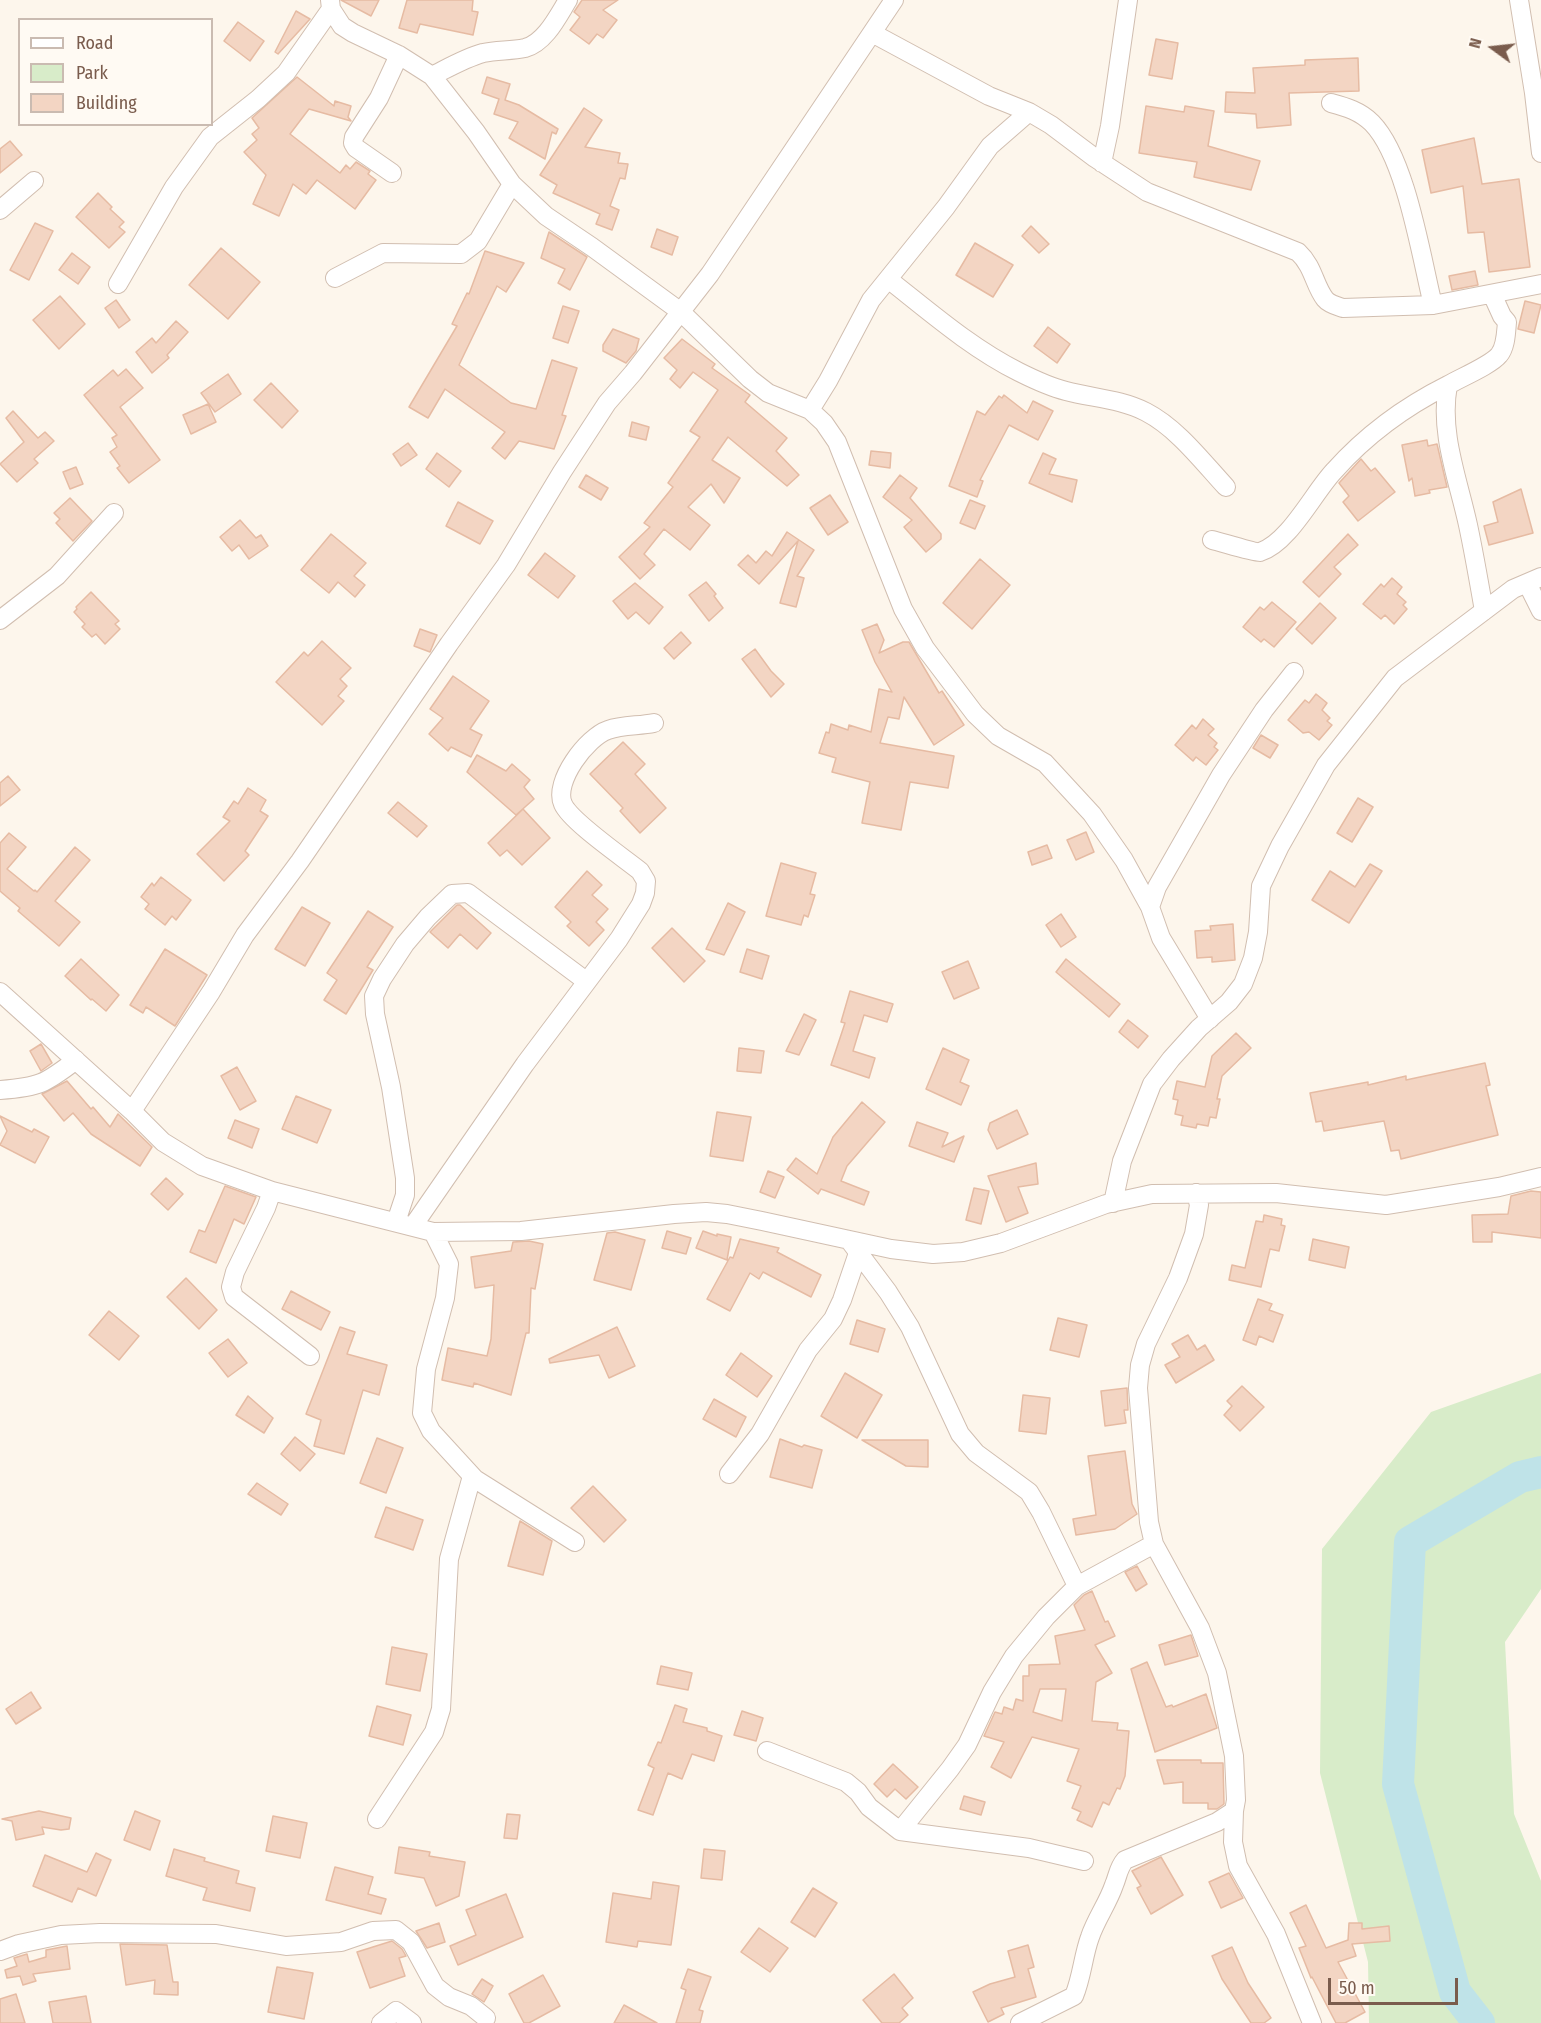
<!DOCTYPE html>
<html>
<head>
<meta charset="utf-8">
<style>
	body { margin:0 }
	#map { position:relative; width:1541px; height:2023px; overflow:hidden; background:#fdf6ec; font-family:"Fira Sans Condensed",sans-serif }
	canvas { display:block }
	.legend { position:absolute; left:18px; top:18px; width:195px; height:108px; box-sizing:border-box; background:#fffaf3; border:2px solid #cabbb1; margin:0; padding:8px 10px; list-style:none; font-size:18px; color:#7a5c4d }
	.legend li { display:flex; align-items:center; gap:12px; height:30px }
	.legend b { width:30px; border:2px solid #cabbb1 }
	.north { position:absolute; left:1463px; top:18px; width:60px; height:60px; -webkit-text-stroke:4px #fffaf3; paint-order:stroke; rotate:285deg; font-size:16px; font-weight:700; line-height:24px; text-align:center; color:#7a5c4d }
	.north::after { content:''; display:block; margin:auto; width:21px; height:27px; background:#7a5c4d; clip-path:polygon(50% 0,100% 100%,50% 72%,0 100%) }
	.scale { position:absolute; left:1328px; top:1978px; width:130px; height:27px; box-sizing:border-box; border:3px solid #7a5c4d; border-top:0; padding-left:8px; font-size:18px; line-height:21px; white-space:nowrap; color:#7a5c4d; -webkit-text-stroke:4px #fffaf3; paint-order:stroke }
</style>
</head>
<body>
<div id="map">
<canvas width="1541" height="2023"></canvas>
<ul class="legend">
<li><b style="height:8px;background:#fff"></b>Road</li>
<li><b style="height:16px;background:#d8ecc9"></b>Park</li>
<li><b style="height:16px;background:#f3d5c3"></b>Building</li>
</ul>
<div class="north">N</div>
<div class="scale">50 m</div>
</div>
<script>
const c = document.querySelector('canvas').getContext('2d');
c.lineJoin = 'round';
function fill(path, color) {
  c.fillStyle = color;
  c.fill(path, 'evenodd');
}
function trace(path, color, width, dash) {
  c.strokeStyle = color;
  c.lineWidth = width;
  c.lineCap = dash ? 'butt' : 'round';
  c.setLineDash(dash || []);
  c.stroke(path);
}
const green = new Path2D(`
	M1541,1373v216l-36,53 9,172 27,67v142h-172l-1,-61 -48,-189 2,-224 109,-137z`);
const river = new Path2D(`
	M1479,2023l-24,-31 -57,-208 12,-242 110,-65 21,-5`);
const building = new Path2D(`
	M341,0h38l-8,16z
	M407,0h66l-1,11 6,1 -5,23 -53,-11 -3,9 -18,-5z
	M582,0h36l-15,10 14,10 -14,18 -6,-4 -8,10 -19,-14 10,-13 -6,-5z
	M296,11l14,8 -32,35 -3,-2z
	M238,22l26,19 -14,20 -26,-20z
	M1156,39l22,4 -6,36 -23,-4z
	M1358,58l1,33 -70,2 2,32 -34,3 -1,-14 -31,-2 1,-20 29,1 -2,-25 52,-3v-5z
	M297,77l37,29 1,-5 16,5 -3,11 3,4 -42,-12 -19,25 50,39 6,-8 4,4 6,-7 14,9 -2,3 8,6 -21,29 -38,-29 -11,14 -13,-10 -14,32 -26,-12 13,-29 -22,-23 13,-12 -5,-6 7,-6 -7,-10z
	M487,77l23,7 -5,16 14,5 39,24 -2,5 -4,-2 -7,27 -36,-21 9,-16 -24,-8 5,-15 -17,-6z
	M1146,106l38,6 1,-6 29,5 -6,35 52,15 -9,29 -57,-13 3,-15 -58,-9z
	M584,108l18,12 -17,27 35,6 -2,10 10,1 -3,15 -5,-1 -10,28 9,4 -7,20 -16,-6 4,-10 -47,-21 4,-8 -17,-10z
	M1474,138l8,46 37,-5 11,88 -41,5 -5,-40 -16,1 -5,-47 -32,7 -9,-43z
	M10,141l12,14 -22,18v-24z
	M98,193l14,14 -2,2 14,13 -5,5 6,5 -16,16 -33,-31z
	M35,223l18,8 -24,49 -19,-10z
	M1031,226l18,18 -10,9 -17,-17z
	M657,229l21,8 -6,18 -21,-8z
	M549,232l38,25 -17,33 -12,-7 7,-14 -24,-11z
	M975,243l38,22 -20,32 -37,-22z
	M221,248l39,34 -32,37 -39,-34z
	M485,251l39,12 -18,29 -9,-6 -38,79 52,38 25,6 16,-49 25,8 -15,47 4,1 -12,33 -35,-8 -14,18 -13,-11 13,-16 -60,-43 -17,29 -19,-11 48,-81 -5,-2 15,-31 2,1z
	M72,253l18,14 -12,17 -19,-14z
	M1475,271l3,14 -26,5 -3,-14z
	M60,296l25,28 -26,25 -26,-29z
	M116,300l14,20 -11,8 -14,-20z
	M1525,301l16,4 -7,28 -16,-4z
	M563,306l16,5 -11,32 -15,-5z
	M176,321l12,11 -21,23 2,3 -17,15 -16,-21 16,-14 4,5z
	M1048,327l22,17 -13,19 -23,-17z
	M613,329l26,10 -3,12 -10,12 -23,-12v-6z
	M682,339l33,25 -3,4 38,27 -5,7 42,36 -11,13 23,24 -12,11 -59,-49 -16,23 28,18 -16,25 -13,-19 -23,23 22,18 -20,25 -26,-21 -20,25 11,11 -15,14 -21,-22 31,-30 -6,-4 29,-36 -5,-4 32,-46 -10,-6 28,-41 -25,-18 -13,16 -10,-9 7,-9 -13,-12z
	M126,369l17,19 -23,19 40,53 -31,23 -12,-15 3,-2 -10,-14 7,-5 -5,-9 5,-3 -33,-40 29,-25 5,6z
	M228,374l13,20 -26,18 -14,-19z
	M271,383l27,28 -16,17 -28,-28z
	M1004,395l23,18 6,-12 20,10 -15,29 -29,-15 -29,55 3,1 -6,16 -28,-11 28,-75 8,4 14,-19 3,2z
	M208,404l8,18 -25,12 -8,-19z
	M13,411l25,27 7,-6 9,9 -20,18 4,4 -21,19 -17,-18 24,-22 -18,-24z
	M632,422l17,5 -3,13 -17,-4z
	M1427,440l1,6 9,-2 10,43 -18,3 1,3 -15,3 -3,-18 -3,3 -7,-36z
	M408,443l9,12 -16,11 -8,-12z
	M871,451l20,2 -1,15 -21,-3z
	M437,453l24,18 -12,16 -23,-18z
	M1043,453l13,6 -7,15 28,6 -5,22 -43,-19z
	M1361,459l10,12 4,-3 20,24 -37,29 -15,-19 6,-6 -10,-13z
	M76,467l7,17 -13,5 -7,-17z
	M586,475l22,13 -7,12 -22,-13z
	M900,475l17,13 -7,10 31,36v5l-15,13 -22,-25 8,-7 -29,-23z
	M1521,489l12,44 -44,12 -5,-19 14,-4 -5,-20z
	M830,495l18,27 -20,13 -18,-27z
	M70,498l22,23 -19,20 -17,-18 4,-4 -6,-6z
	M970,500l15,6 -10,23 -15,-6z
	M458,502l35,19 -13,23 -34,-18z
	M240,520l16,18 5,-3 7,11 -19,13 -10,-14 -7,6 -12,-14z
	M787,532l27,18 -17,26 7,2 -8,29 -16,-4 18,-62 -39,43 -21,-19 10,-10 8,8 10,-12 6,5z
	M331,534l35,29 -12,13 11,9 -10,12 -17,-15 -9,11 -28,-23z
	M1348,534l10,11 -24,22 7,7 -22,23 -16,-15z
	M545,553l30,23 -17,22 -30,-23z
	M980,559l30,26 -38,44 -29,-26z
	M1392,578l10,9 -5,7 9,8 -3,3 4,4 -13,15 -9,-9 -4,4 -18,-15 18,-20 3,3z
	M706,582l10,12 -2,2 9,12 -14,13 -20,-26z
	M635,583l28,24 -14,17 -13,-12 -8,7 -15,-18z
	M91,592l28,29 -4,3 5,5 -15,15 -9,-10 -4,3 -10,-10 3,-3 -11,-12 3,-3 -1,-2z
	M1272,602l24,20 -22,25 -10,-8 -3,3 -18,-15 17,-20 4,3z
	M1320,603l16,15 -24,26 -16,-15z
	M877,624l7,16 -5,13 24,-11h6l30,51 3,-2 22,34 -30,20 -30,-48 -5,22 -11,-2 -8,26 74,13 -6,32 -38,-6 -9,48 -39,-7 8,-41 -38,-10 4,-14 -17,-5 7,-21 3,1 2,-9 17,6 1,-5 22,7 8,-43 13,3 -17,-30 -13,-32z
	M420,629l17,6 -7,17 -16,-6z
	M681,632l10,11 -17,16 -10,-11z
	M322,641l29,27 -11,11 7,7 -9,10 6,5 -22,24 -46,-43 28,-30 4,4z
	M755,649l16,22 13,13 -13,13 -29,-38z
	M453,676l36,25 -19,28 12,6 -11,22 -20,-10 -3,4 -19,-17 14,-16 -13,-9z
	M1316,694l11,9 -5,7 8,8 -3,3 5,4 -13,15 -10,-8 -6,1 -15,-13 17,-20 4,3z
	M1203,719l11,10 -6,6 9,8 -3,4 4,3 -12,15 -10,-8 -3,4 -18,-16 17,-20 4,4z
	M1261,735l17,10 -8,13 -17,-10z
	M623,742l22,22 -10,10 31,34 -26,25 -20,-22 3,-3 -33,-34z
	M477,755l29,16 6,-7 18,16 -6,7 10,12 -18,16 -49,-43z
	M8,776l12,14 -20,16v-23z
	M248,788l18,12 -6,11 8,5 -23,35 4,4 -25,26 -27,-27 33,-33 -7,-4 11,-16 4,3z
	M1358,798l15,9 -21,35 -15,-9z
	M398,802l29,24 -10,11 -29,-24z
	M523,809l27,29 -28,27 -15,-15 -7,6 -12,-13z
	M1086,832l8,20 -18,8 -9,-20z
	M9,833l17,14 -19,22 27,22 1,-1 2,2 38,-45 15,13 -35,41 25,21 -21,24 -41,-35 2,-3 -20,-17v-48z
	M1047,845l5,13 -20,7 -4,-13z
	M781,863l35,10 -6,21 5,1 -7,22 -4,-2 -3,10 -35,-9z
	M1370,864l12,7 -33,52 -37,-23 18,-29 25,16z
	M587,871l15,14 -10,10 16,14 -12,13 8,8 -15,16 -22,-20 4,-4 -16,-15z
	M161,877l30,23 -15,20 -4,-4 -7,9 -20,-16 4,-5 -8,-7 11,-14 2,3z
	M728,903l17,9 -21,43 -18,-6z
	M457,905h3l31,28 -14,16 -17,-15 -12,14 -18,-16z
	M302,907l28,16 -25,43 -30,-17z
	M368,911l25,16 -26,40 6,3 -27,44 -22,-14 13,-20 -10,-7z
	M1061,914l15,23 -15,10 -15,-22z
	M1233,924l2,36 -23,2v-5l-15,1 -2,-27 16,-1 -1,-4z
	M672,928l33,33 -21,21 -32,-34z
	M165,949l42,26 -32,51 -29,-19 -3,6 -13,-8z
	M747,949l22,7 -7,23 -22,-7z
	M81,959l38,36 -13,16 -14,-12 -1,1 -26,-24z
	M1066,959l54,45 -11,13 -53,-45z
	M968,961l11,27 -25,11 -12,-27z
	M850,991l43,13 -6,18 -23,-7 -11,36 22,7 -6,20 -38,-13 14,-42 -4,-1z
	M804,1014l12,6 -17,35 -13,-4z
	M1128,1020l20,16 -10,12 -19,-16z
	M1236,1033l15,15 -29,28 -5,23h3l-4,19 -6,-1 -2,9 -11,-2 -1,4 -15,-3 2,-9 -8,-2 3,-14 -5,-1 4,-18 28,6 7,-31z
	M41,1044l11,19 -11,8 -11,-20z
	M739,1048l25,3 -3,22 -24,-2z
	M943,1048l26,12 -9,22 9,4 -8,19 -35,-16z
	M1485,1063l5,22 -4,1 12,49 -97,24 -2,-9 -8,1 -7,-30 -60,10 -2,-10 -6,1 -6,-29 58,-11v3l38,-9v4z
	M237,1067l19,34 -16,9 -19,-34z
	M67,1081l24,28 2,-2 17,20 8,-13 34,33 -12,19 -49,-32 -18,-21 -9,8 -22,-27z
	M296,1096l35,14 -14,33 -35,-14z
	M862,1102l23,20 -38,44 -6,15 28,11 -5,13 -43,-16 -3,5 -31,-24 9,-12 21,16 16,-37z
	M1017,1110l11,24 -31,15 -9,-19 2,-7z
	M717,1112l34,5 -8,44 -33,-5z
	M0,1116l32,16 2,-3 15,8 -14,26 -35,-18 7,-14z
	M235,1120l24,9 -7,19 -24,-10z
	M917,1122l31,11 -6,14 22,-11 -10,26 -45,-16z
	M1036,1163l2,21 -20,3 10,26 -22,9 -18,-46z
	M768,1171l16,6 -9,21 -15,-6z
	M166,1178l17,16 -15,16 -17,-16z
	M225,1186l31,11 -12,27 -10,-5 -18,44 -26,-11 9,-22 6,2z
	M974,1188l15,3 -8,33 -15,-4z
	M1531,1191l10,1v46l-49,-6v10h-19l-1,-27 36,-1 3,-18z
	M1264,1215l18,4 -1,6 4,1 -6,25 -9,-2 -9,38 -32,-7 3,-15 13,3 11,-47 7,1z
	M667,1231l24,7 -5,16 -24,-6z
	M703,1231l14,5v-2l14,3 -4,23 -31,-12z
	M615,1232l30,8 -14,50 -37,-10 13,-47z
	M740,1239l39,9 -2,4 44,23 -10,22 -48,-25 -4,7 -9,-6 -20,38 -23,-12 23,-42 3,1z
	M1313,1239l36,8 -4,21 -36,-8z
	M529,1241l14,3 -8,45 -4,-1 -2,45h-3l-15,62 -37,-12 -1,4 -31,-7 6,-32 39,8 4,-17 3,-54 -19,3 -4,-31 40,-6 2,-9z
	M186,1278l31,32 -18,19 -32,-32z
	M291,1291l39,21 -9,18 -39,-21z
	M1258,1299l14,5 -3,6 14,5 -10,27 -14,-6 -3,9 -13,-5z
	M109,1311l30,25 -20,24 -30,-25z
	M1058,1318l29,7 -8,32 -29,-7z
	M857,1320l28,9 -7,23 -28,-8z
	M340,1327l15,5 -8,22 40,11 -8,30 -16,-5 -19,64 -30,-8 7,-26 -15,-6z
	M617,1327l18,39 -26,12 -10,-23 -49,8 -1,-4z
	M1188,1335l9,15 8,-5 9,15 -38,23 -11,-18 15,-8 -8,-13z
	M228,1339l19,24 -19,14 -19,-24z
	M741,1353l31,23 -15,21 -31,-22z
	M845,1373l37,22 -25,43 -36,-22z
	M1242,1386l22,21 -24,24 -16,-16 8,-9 -5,-5z
	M1127,1388l1,22h-4l2,13 -21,3 -4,-35z
	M1023,1395l27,3 -4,36 -27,-3z
	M248,1396l25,22 -9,15 -28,-18z
	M714,1399l32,18 -10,20 -33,-18z
	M295,1437l20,17 -15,17 -19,-17z
	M377,1438l26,10 -17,45 -26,-10z
	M780,1439l22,8 2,-2 18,5 -10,38 -42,-11z
	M862,1440h66v27l-22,-1z
	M1125,1451l7,53 5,10 -22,15 -39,6 -3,-16 23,-4 -8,-59z
	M257,1483l31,21 -7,11 -33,-21z
	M593,1486l33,34 -22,22 -33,-34z
	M386,1507l37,13 -10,30 -38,-13z
	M520,1521l32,20 -9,34 -35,-9z
	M1137,1566l10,18 -11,7 -11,-19z
	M1092,1591l13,31 3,-1 7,15 -20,9 17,28 -16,9 -4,39 26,2 -1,7 12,1 -4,45 -5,13 -3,-1 -8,17 -6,-3 -11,25 -15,-7 4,-8 -9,-4 9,-22 -14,-5 12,-32 -47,-12 -21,41 -20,-11 13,-25 -20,-6 11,-24 7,2 2,-7 9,3 3,-11 7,2v-25h6v-11l31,-1 -5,-28 30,-6 -11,-25 10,-10zM1040,1689h26l-4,32 -29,-9z
	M1191,1635l7,21 -33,9 -6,-20z
	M392,1647l35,7 -7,37 -34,-7z
	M1147,1662l19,45 6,-2 1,2 33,-13 11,34 -62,24 -24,-83z
	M661,1666l31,7 -4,17 -31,-6z
	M31,1692l10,16 -25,16 -10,-15z
	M675,1705l12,4 -4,13 24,6v3l15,5 -8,25 -22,-7 -10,25 -14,-6 -15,42 -15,-5 16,-42 -6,-3 10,-23 3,1z
	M377,1706l34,9 -8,30 -34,-9z
	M742,1711l21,7 -7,23 -22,-6z
	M1157,1760h44v3h22l1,41 -7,5h-9v-6h-25v-21l-19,2z
	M893,1764l25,23 -12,12 -11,-10 -8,8 -13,-13z
	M964,1796l21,6 -4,13 -21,-6z
	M39,1811l32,7 -2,11 -8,1 -19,-3 2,7 -28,6 -4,-19 -10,-2z
	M135,1811l25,10 -10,29 -26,-10z
	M507,1814l13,1 -3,24 -13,-1z
	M273,1816l34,7 -7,35 -34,-7z
	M399,1847l31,5 -1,4 36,6 -6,34 -23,10 -12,-28 -29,-5z
	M174,1849l31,9 -1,3 35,10 -3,12 19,5 -5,23 -47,-11 4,-12 -41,-12z
	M704,1849l21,2 -3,29 -21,-2z
	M96,1853l15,7 -15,36 -18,-8 -6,14 -39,-16 12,-31 42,17z
	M1161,1857l22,38 -32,19 -14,-26 4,-2 -9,-15z
	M335,1867l38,10 -5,17 18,5 -5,15 -55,-14z
	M1229,1873l14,25 -22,10 -12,-26z
	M653,1882l26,4 -8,59 -33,-4 -1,6 -31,-5 7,-49 38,6z
	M813,1888l24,15 -22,34 -24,-15z
	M506,1894l17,43 -65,28 -8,-19 26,-11 -10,-25z
	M1306,1905l20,43 22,-8 1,-17h13v6l27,-3 1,15 -38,3 4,12 -18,6 27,50 -20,11h-9l-24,-46 -1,1 -12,-30 7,-2 -16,-33z
	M439,1923l6,19 -18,6 -11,-17z
	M759,1928l29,20 -18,24 -29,-20z
	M392,1941l10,8 4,7 -7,2 6,18 -35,12 -13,-36z
	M120,1944l47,1 6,37h5v13l-24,-1 1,-14 -29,5z
	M1028,1945l6,22 -6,2 8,28 -35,11 3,6 -16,8 -15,-30 17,-8 25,-7 -7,-26z
	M67,1946l3,23 -37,5 3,7 -13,4 -3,-9 -13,2 -2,-8 12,-4 -3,-8 13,-4 2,8 17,-5v-7z
	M1232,1947l16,36 23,35 -7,5h-13l-29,-44 -10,-23z
	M277,1967l36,6 -9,46 -36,-7z
	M688,1969l23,8 -12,33 4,1 -3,12h-24l10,-33 -5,-2z
	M894,1974l19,24 -11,10 6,7 -9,8h-17l-19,-23z
	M543,1975l17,31 -31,17h-5l-15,-29z
	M482,1979l11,7 -9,16 -12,-8z
	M16,1994l9,29h-25v-24z
	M86,1996l5,27h-38l-4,-21z
	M624,2005l33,18h-43z`);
const minor = new Path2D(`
	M330,0l1,9 11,17 11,7 46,22 33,21 44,56 36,52 34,32 46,31 89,65 69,67 18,14 42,17 14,13 13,19 66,167 22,39 50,66 23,22 47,27 47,51 32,46 26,47 11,31 49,81
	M1519,0l15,93 7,60
	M872,33l117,63 40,16 22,13 44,33 52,34 151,60c16,15 16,33 27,47 4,5 12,7 18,9l90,-3 108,-21
	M432,76c16,-8 33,-18 51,-23 14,-3 28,-2 42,-5 20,-5 33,-32 43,-48
	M1331,103c15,4 29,8 41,20 34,35 49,133 61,182
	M1102,163l8,-37 18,-126
	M392,173l-36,-25 -3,-5 1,-6 25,-39 20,-43
	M0,210l34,-29
	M335,278l48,-25 78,1 17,-13 34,-57
	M888,279c42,33 83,69 131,93 14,7 31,15 47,19 26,7 55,8 80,21 31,16 56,49 80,75
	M118,284l56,-97 36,-50 48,-38 28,-26 45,-64
	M810,410l18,-29 43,-81 75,-93 44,-61 39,-34
	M1212,540c9,2 43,13 48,12 29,-9 54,-60 74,-81 33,-37 70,-64 114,-86
	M1527,583l14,28
	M1484,611c-5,-29 -10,-58 -16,-86 -10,-46 -29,-93 -20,-140 12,-7 43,-20 51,-30 7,-8 7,-23 8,-33l-5,-6 -10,-22
	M0,620l57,-44 57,-63
	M1150,907l7,-20 64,-112 43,-65 30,-38
	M0,992l132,119 31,31 39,24 70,25 161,41 88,-1 153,-17 32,-2 21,2 35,7 129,28 42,5 30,-2 38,-9 105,-39 46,-10 124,-1 110,12 113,-18 42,-10
	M0,1090c39,-3 45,-6 76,-30
	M132,1111l79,-119 34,-57 55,-74 149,-217 57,-79 56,-93 45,-69 26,-30 77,-99 184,-274
	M272,1191l-6,17 -31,64 -4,15 3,10 76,59
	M1113,1203l9,-42 30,-77 19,-25 28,-31 30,-26 14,-18 10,-26 5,-26 3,-46 19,-40 46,-81 69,-87 118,-89 28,-12
	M396,1222l9,-27v-17l-14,-91 -16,-73 -1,-18 8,-17 23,-35 23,-27 24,-23 16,-1 118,88
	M413,1226l112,-162 94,-125 22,-35 4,-11 1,-12 -6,-10c-16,-13 -70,-50 -77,-67 -10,-22 24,-67 45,-74 14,-5 31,-4 46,-7
	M433,1232l16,32 -4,34 -19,71 -4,44 9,18 44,48 100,63
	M849,1240l39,52 22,35 50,107 16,19 53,39 12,20 36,74
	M729,1474l31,-40 48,-84 25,-31 9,-19 16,-47
	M767,1751l79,31 12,10 11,15 31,24 129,17 55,13
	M1234,1811l-1,31 5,24 38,68 36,89
	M377,1819l57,-87 7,-23 8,-150 23,-83
	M900,1831l50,-62 17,-24 25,-53 22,-36 32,-39 31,-31 77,-42
	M0,1951l19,-7 42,-9 39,-2 116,1 70,12 55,-4 32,-11 23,-1 15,12 24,44 14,11 22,9 15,12
	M381,2023l15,-12 16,12
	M1020,2023l54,-27c8,-19 9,-40 16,-59 6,-18 18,-34 24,-52 4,-9 4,-17 11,-25l92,-38 17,-11 2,-11 -2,-44 -17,-83 -17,-45 -46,-84 -5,-22 -11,-134 2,-23 6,-21 32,-66 16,-44 5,-29 -3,-12`);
fill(green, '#d8ecc9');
trace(river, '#bfe3e8', 32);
fill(building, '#f3d5c3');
trace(building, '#e6bba3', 1.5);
trace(minor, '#d1beb0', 20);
trace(minor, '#fff', 18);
</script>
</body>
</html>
